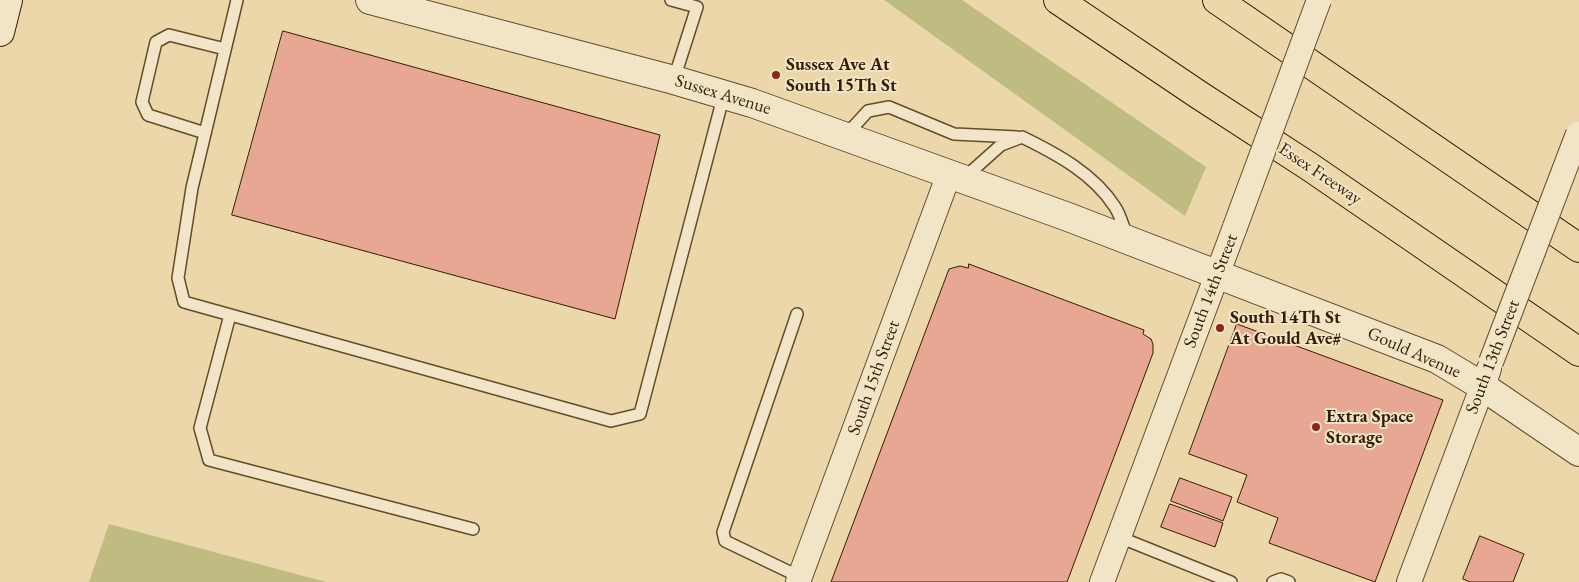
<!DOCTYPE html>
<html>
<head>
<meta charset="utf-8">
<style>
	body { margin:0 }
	canvas { display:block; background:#ebd7a9 }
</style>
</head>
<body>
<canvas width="1579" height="582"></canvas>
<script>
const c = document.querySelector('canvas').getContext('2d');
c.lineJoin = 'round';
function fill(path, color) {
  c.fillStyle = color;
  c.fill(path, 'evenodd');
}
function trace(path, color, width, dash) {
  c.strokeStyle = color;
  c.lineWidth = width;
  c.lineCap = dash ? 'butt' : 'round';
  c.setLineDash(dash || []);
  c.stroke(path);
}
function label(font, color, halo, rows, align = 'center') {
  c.font = font + ' "EB Garamond",serif';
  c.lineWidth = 4;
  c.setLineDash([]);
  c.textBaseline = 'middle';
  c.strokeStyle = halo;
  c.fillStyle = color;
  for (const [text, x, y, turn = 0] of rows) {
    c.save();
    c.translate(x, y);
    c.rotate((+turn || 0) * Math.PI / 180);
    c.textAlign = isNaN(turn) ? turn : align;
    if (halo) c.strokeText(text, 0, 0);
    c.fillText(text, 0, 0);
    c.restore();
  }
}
const green = new Path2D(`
	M884,0h78l244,167 -21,49z
	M109,524l217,58h-237z`);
const building = new Path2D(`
	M283,31l377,104 -45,184 -383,-104z
	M969,264l175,66 -1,4 8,5 2,5v9l-86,229h-236l118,-313 11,-3 8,2z
	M1237,324l206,76 -68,182 -106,-39 9,-25 -41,-16 10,-27 -58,-21z
	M1180,478l52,19 -9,24 -52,-20z
	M1170,504l53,19 -8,24 -54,-20z
	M1480,536l44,18 -11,28h-43l-7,-3z`);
const service = new Path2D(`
	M237,0l-45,188 -14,90 6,24 427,119 29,-7 84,-320
	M671,0l26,7 -23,72
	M205,133l-57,-18 -6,-13 14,-60 13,-7 56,14
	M845,136l23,-25 21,-4 65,27 63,3
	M964,178l37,-33 21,-8c35,17 72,37 93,70 6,9 8,20 12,29
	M797,314l-74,218 2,9 75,36
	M230,315l-30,113 9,32 264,69
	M1119,537l112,45
	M1273,582l8,-3 8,3`);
const minor = new Path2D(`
	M798,582l151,-408
	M1102,582l133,-355
	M1409,582l80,-213`);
const tertiary = new Path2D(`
	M370,0l304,80 78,23 316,114 369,142 45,27 97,66`);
const secondary = new Path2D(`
	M0,32l8,-32`);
const motorway = new Path2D(`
	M1058,0l141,95 111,72 269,185
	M1217,0l362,248`);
const minorBridge = new Path2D(`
	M1235,227l84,-227
	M1491,362l87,-228`);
const markers = [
	[776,75,5,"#8f2418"],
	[1220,328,5,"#8f2418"],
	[1316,427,5,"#8f2418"]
];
const poiNames = [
	["Sussex Ave At",786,65],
	["South 15Th St",786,86],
	["South 14Th St",1230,318],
	["At Gould Ave#",1230,339],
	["Extra Space",1326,417],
	["Storage",1326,438]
];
const streetNames = [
	["Sussex Avenue",723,95,17],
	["Essex Freeway",1320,174,34],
	["South 14th Street",1211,291,-69],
	["Gould Avenue",1414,353,24],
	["South 13th Street",1493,357,-69],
	["South 15th Street",874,378,-70]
];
fill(green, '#bfbc82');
fill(building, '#e8a792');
trace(building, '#351d03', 1);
trace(service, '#624c2c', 14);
trace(minor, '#624c2c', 26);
trace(tertiary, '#624c2c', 30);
trace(secondary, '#351d03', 30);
trace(motorway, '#351d03', 30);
trace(service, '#f2e5c7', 11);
trace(minor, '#f2e5c7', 24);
trace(tertiary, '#f2e5c7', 28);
trace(secondary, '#f2e5c7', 28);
trace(motorway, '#ebd7a9', 28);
trace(minorBridge, '#624c2c', 26, []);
trace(minorBridge, '#f2e5c7', 24);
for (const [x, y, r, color] of markers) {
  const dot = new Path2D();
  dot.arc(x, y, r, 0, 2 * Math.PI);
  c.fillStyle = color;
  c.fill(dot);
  trace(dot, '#f2e5c7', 2);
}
label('bold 18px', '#351d03', '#f2e5c7', poiNames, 'left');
label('18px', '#351d03', '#f2e5c7', streetNames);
</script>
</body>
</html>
